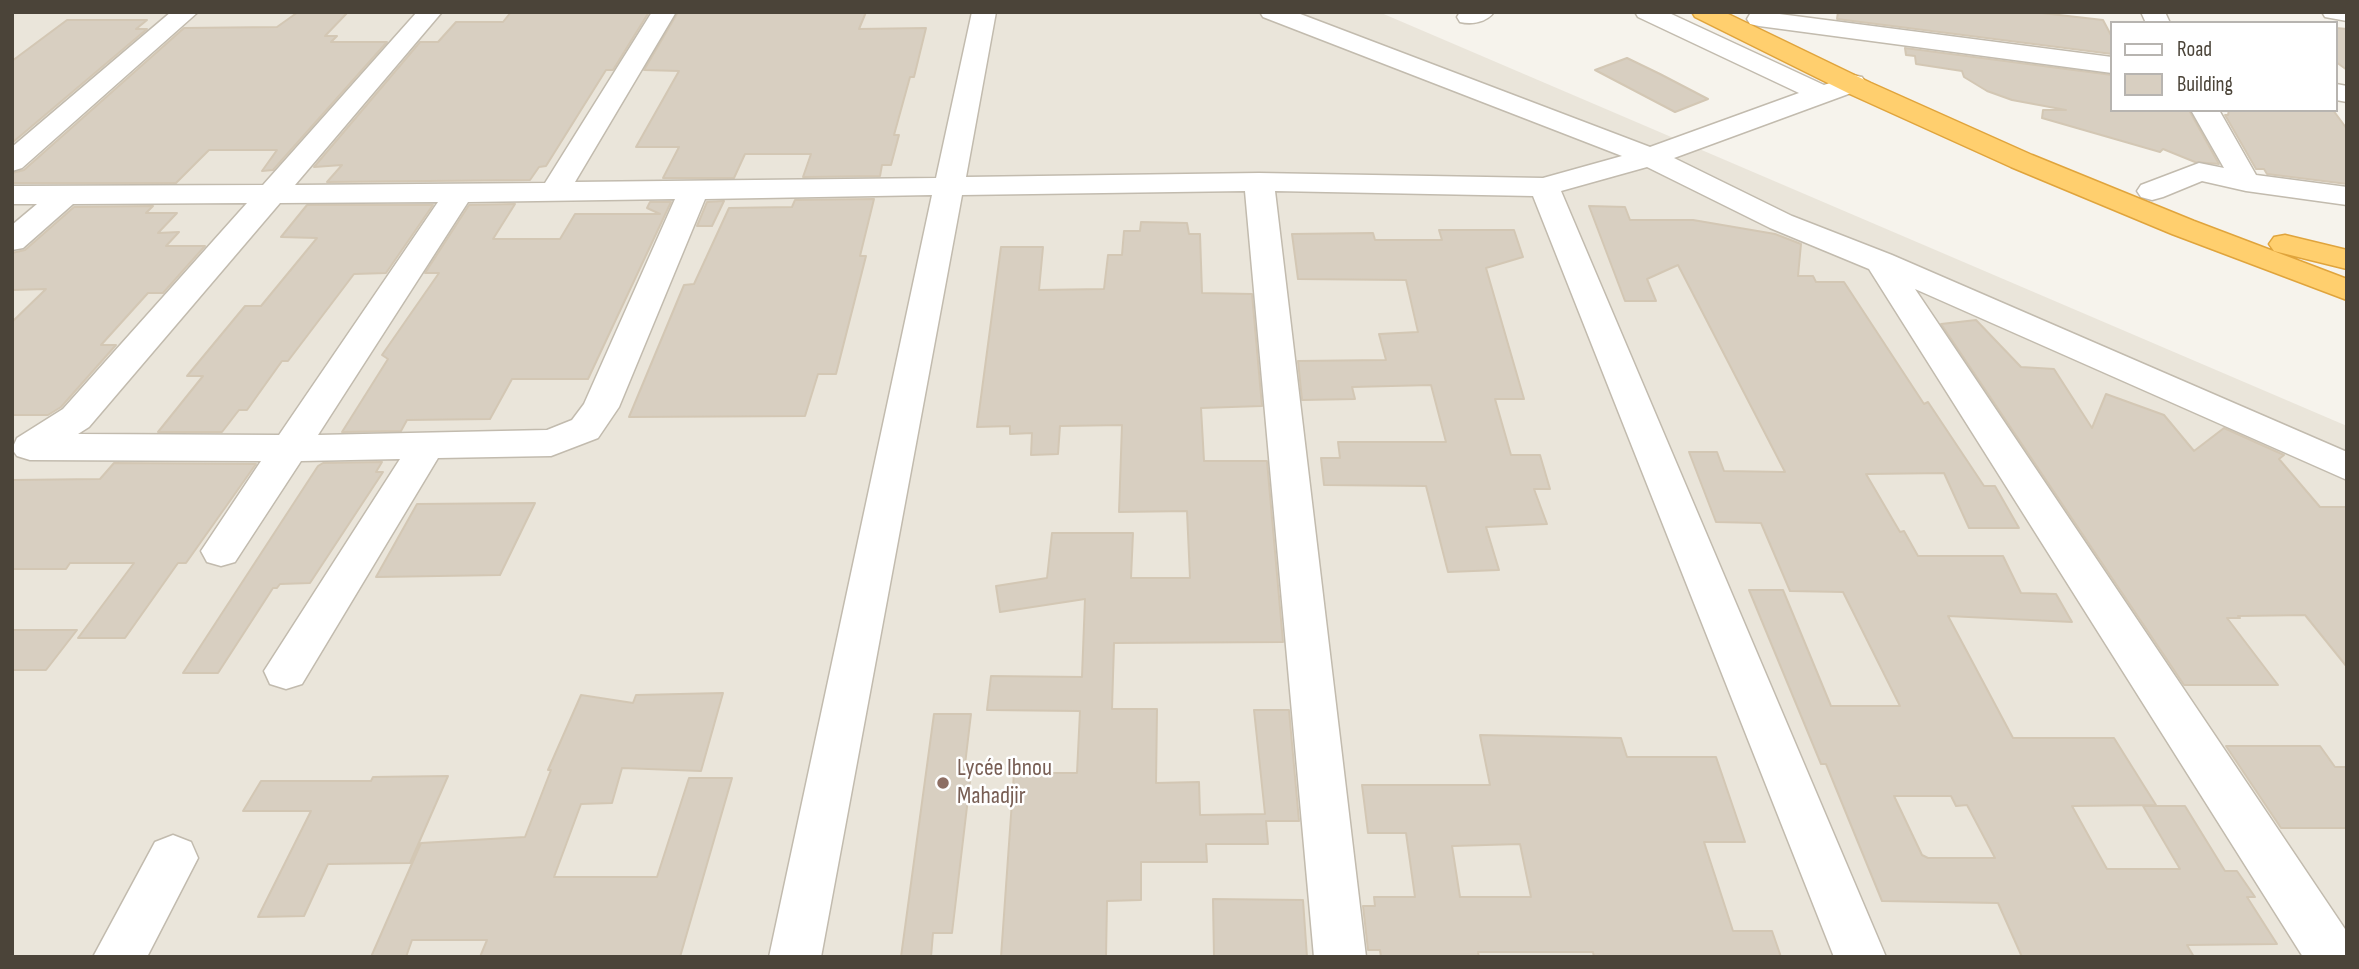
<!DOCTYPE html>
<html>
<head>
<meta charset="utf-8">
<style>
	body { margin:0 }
	#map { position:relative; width:2359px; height:969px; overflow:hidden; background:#f6f3ec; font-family:"Sofia Sans Condensed",sans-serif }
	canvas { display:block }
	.frame { position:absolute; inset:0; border:14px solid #4b4439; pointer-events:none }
	.legend { position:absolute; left:2110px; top:21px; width:228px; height:91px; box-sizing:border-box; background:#fff; border:2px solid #b7b4b0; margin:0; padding:9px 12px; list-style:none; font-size:21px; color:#4b4439 }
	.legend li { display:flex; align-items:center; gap:14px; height:35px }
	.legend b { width:35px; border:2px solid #b7b4b0 }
</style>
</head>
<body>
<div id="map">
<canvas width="2359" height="969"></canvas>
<div class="frame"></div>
<ul class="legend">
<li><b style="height:9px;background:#fff"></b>Road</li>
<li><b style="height:19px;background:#d8cfc1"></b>Building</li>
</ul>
</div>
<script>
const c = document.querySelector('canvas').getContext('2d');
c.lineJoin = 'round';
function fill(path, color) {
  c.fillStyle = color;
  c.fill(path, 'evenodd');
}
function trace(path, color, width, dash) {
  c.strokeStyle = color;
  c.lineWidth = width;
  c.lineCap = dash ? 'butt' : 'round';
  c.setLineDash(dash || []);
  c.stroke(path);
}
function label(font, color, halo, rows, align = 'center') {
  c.font = font + ' "Sofia Sans Condensed",sans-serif';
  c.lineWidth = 5;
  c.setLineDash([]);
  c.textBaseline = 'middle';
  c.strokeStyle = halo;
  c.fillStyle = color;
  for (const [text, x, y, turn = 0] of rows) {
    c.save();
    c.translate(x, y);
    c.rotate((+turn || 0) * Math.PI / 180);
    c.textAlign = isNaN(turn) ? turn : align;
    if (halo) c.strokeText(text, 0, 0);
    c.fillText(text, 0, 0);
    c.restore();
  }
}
const residential = new Path2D(`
	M12,12h1367l968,414v531h-2335z`);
const building = new Path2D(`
	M298,12h50l-23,24h12l-6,6h56l-114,128 -11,1 15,-21h-68l-33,33h-164v-10l12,-3 160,-142 93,-1z
	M511,12h138l-36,58h-7l-60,96 -7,1 -9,13 -203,2 15,-17 -28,2 106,-125h18l18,-20h47z
	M678,12h188l-7,17 67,-1 -12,49h-4l-16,58h5l-8,30h-9l-2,11 -77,1 8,-23h-66l-11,24h-71l16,-31h-43l43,-76 -35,-1z
	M1838,12h195l70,8 9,17v17l-275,-35z
	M67,20h80l-11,9h11l-135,114v-82z
	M2336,28l11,1v41l-11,-8z
	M1905,48l207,27v35h77l30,54 -24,-2 -32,-13 -3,3 -118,-34 1,-8h23l-54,-10 -25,-9 -23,-14 -2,-6 -46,-7 -1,-8 -9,-1z
	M1627,58l33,16 48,25 -33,13 -80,-42z
	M2229,110h104l14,19v55l-80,-10 -3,-5h-8l-31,-54h3z
	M874,199l-14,57h6l-30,118h-18l-13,42 -176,1 55,-132 10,-1 35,-76 63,-1 3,-7z
	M724,201l-12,25h-15l10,-24z
	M650,202h21l-83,177h-76l-22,40 -83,1 -6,11 -59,1 46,-73 -6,-4 57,-82h-14l44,-68 46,-1 -22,35h67l15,-25h85l-13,-6z
	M307,205h126l-47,68 -32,1 -66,87h-6l-35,49h-8l-17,22h-64l45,-56h-16l58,-70h16l56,-68 -36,-1z
	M153,206l-7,7h31l-19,20 21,-1 -13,14h39l-42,47h-15l-47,52h15l-55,62 -13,8h-36v-93l34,-33 -34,1v-37l13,-3 49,-43z
	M1589,206l36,1 5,13h63l82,14 26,10 -3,32h15l3,6h28l80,122 4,-2 56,84h11l24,42h-50l-25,-55 -78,1 34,58 4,-1 14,25h85l18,37 35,1 16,28 -124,-6 65,122h101l42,67 -84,1 35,63h73l-37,-63h42l40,65h12l18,26h-8l30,47 -90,1 7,12h-172l-24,-54 -116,-2 -56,-137h-5l-72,-174h34l48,116h69l-57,-114 -53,-1 -29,-68 -45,-1 -27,-70h28l7,19 61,1 -107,-207 -31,14 9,22h-31zM1894,796h57l5,10 11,-1 28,53h-67l-6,-3z
	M1141,222l46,1 2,11h11l2,59 50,1 10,112 -61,2 3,53h63l16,181 -169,1 -2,66h45l-1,74 43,-1 1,33 65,-1 -11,-104h35l10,111h-33l2,23h-62l1,18h-66v38l-34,1 -1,56h-105l13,-184h63l3,-62 -93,-1 4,-34 91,1 3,-78 -85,13 -4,-26 51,-8 5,-45h81l-2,45h59l-3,-67 -68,1 3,-87 -62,1 -2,28 -27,1 1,-22 -22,1v-8l-33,1 24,-180h42l-4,43 65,-1 4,-34h14l2,-24h16z
	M1439,230h75l9,27 -37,11 38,131h-29l16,56h29l10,34h-16l13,35 -61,3 13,43 -51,2 -22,-86 -102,-1 -3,-27h19l-2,-16h108l-15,-57 -79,2 3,12 -53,1 -4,-39 88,-1 -7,-26 39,-2 -12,-52 -108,-1 -6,-45 81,-1 2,7h67z
	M1976,320l45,47 33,2 38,59 14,-34 58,21 30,36 30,-23 60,27 -5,4 41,48h27v160l-42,-52 -67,1 2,2h-13l51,67h-94l-243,-361z
	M382,462l-6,10h7l-73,111 -30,1 -3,4h-4l-55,85h-35l135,-207 5,-3z
	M114,463l142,1 -70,99h-8l-53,75h-47l56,-75h-64l-4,6h-54v-89l88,-1z
	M535,503l-35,72 -124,2 41,-73z
	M12,630h65l-31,40h-34z
	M723,693l-22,78 -79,-3 -10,35 -31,1 -27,73h103l32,-99h43l-52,179h-200l7,-17h-75l-6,17h-35l50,-114 104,-6 26,-67h-3l33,-75 52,8 3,-8z
	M934,714h37l-7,59h7l-19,160h-19l-2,24h-30z
	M1480,735l141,3 6,19h89l29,85h-41l29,89h39l9,26h-187l-1,-5h-115l1,5h-98l-1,-7h-12l-5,-44h12l-1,-9h41l-9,-64h-38l-6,-48h128zM1520,844l11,53h-71l-8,-51z
	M2226,746h94l15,21h12v61h-66z
	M448,776l-38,87 -82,1 -24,52 -46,1 53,-106h-68l18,-30h110l2,-4z
	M1213,899l90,1 4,57h-93z`);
const minor = new Path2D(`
	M171,12h27l-176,156 -10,3v-24z
	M417,12h25l-147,173 250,-2 107,-171h24l-101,170 361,-4 36,-166h24l-30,165 293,-4 284,5 79,-22 -359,-139 -3,-5h35l355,135 149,-54 -161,-76 -3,-5h32l157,73 29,-10 9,2 4,6 -4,6 -188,69 118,58 100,39 455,197v28l-432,-191 432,643v25h-44l-434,-688 -99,-41 -123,-61 -86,24 325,766h-52l-301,-761 -258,-5 91,766h-52l-69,-766 -283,4 -141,762h-52l163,-762 -227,4 -86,208 -21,31 -47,18 -113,2 -136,226 -16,5 -16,-5 -6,-13 136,-212 -99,2 -66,101 -14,4 -14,-4 -6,-11 60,-90 -231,-1 -13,-4 -5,-7 5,-11 46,-29 184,-206 -174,1 -50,44 -11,2v-25l25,-21h-25v-18l251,-1zM675,199l-91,205 -12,16 -25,10 -229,5 150,-233zM438,202l-159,233 -201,-1 11,-7 191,-224z
	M1460,12h34c-7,10 -22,13 -34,10l-3,-5z
	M1764,12l348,45v16l-353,-47 -9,-2 -3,-5 3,-5z
	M2141,12h24l5,11h-24z
	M2322,12h25v9l-22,-4z
	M2336,84l11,2v16l-11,-2z
	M2191,110h28l37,65 91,12v18l-101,-14 -44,-10 -39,16 -11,3 -11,-3 -4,-6 4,-6 58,-22 25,5z
	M173,835l18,7 7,16 -51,99h-54l62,-115z`);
const highway = new Path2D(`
	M1692,12h32l147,71 161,72 162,66 153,58v21l-175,-66 -161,-67 -159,-72 -157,-78z
	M2285,235l62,15v19l-73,-18 -5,-7 5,-7z`);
const markers = [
	[943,783,7,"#8d6e63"]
];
const nearEducationnames = [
	["Lycée Ibnou",957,769],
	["Mahadjir",957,797]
];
fill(residential, '#eae5da');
fill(building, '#d8cfc1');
trace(building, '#d3c7b4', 2);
trace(minor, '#c2bbae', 3);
trace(highway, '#e0a43c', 3);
fill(minor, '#fff');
fill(highway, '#ffcf6e');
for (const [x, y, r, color] of markers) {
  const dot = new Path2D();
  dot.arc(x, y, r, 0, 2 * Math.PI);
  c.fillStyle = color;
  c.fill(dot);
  trace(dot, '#fff', 2.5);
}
label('24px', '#785e54', '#fff', nearEducationnames, 'left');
</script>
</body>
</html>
